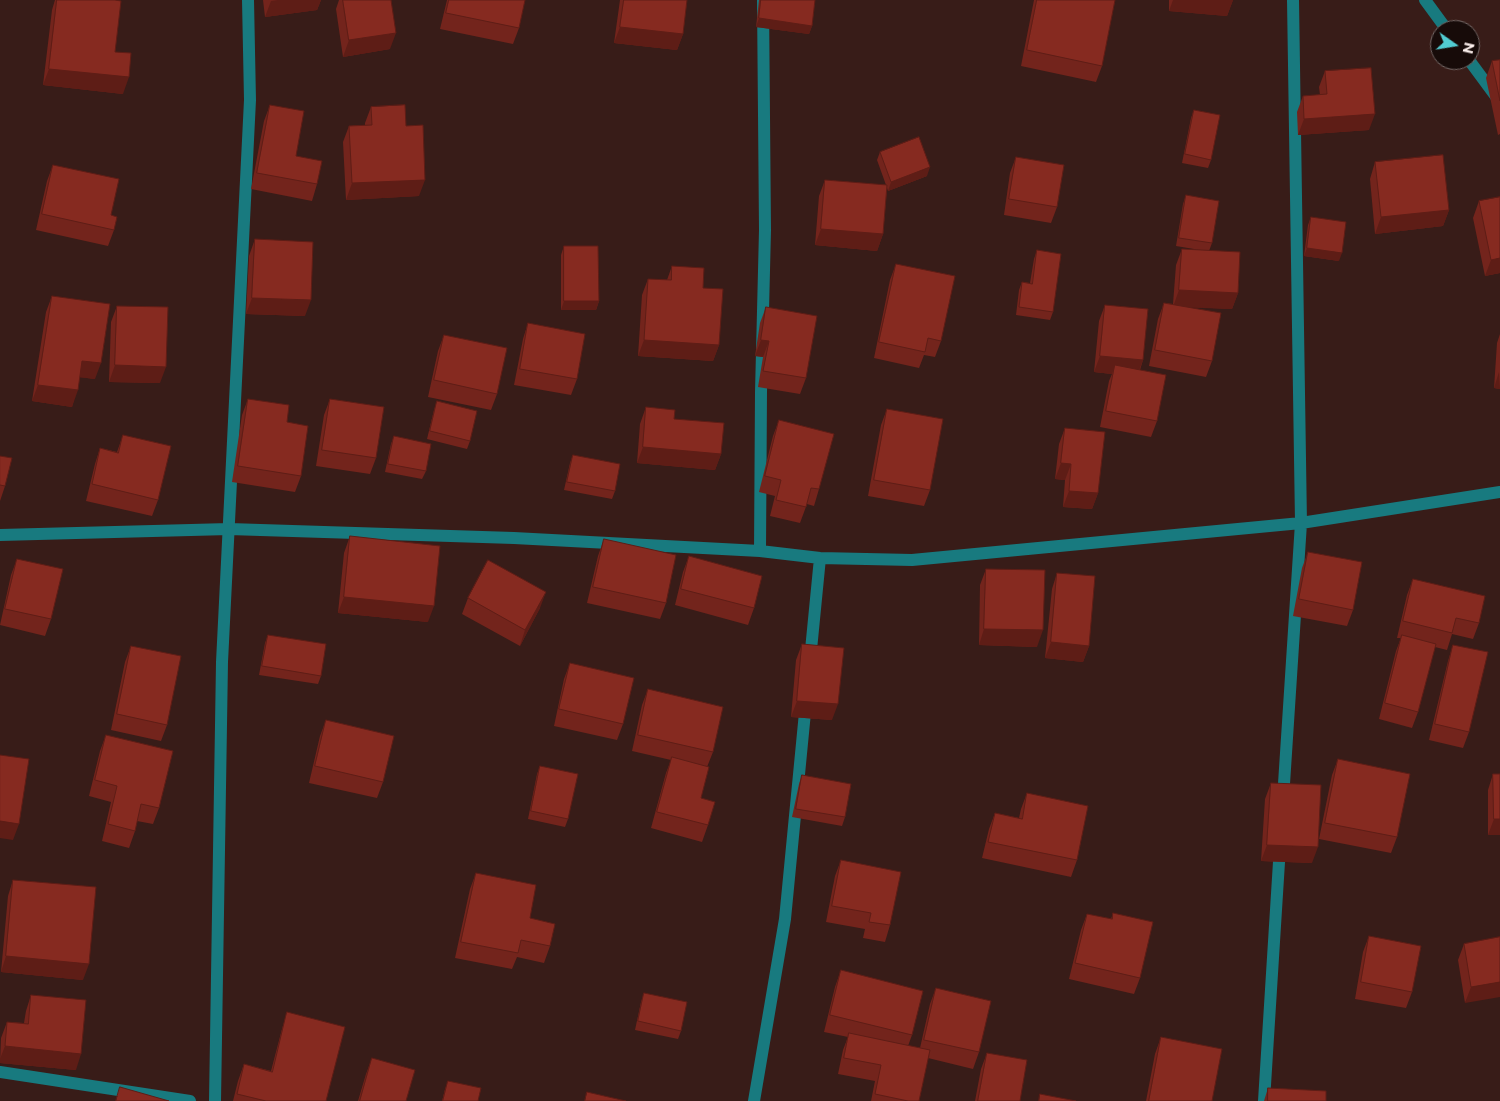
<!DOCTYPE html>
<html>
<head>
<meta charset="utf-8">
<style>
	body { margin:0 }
	#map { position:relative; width:1500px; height:1101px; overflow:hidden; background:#381c18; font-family:Montserrat,sans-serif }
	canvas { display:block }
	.north { position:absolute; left:1430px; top:20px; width:50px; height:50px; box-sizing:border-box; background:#170b09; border:1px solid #736765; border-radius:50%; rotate:103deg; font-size:14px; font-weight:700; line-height:20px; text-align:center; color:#fdf1ee }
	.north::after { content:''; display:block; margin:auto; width:18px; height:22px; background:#51ccd2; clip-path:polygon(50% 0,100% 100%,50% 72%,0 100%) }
</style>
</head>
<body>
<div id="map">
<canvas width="1500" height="1101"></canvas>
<div class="north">N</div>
</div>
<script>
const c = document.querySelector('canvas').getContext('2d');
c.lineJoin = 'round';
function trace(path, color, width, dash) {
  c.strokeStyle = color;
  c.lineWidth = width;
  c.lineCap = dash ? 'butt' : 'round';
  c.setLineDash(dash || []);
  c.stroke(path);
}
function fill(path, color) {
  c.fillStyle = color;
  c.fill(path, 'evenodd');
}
const minor = new Path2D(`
	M1425,0l22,30
	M1469,60l31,42
	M0,535l229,-6 285,9 246,13 60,7 92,2 389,-37 199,-31
	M760,551l1,-159 4,-162 -2,-230
	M810,660l10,-102
	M1283,799l18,-276 -8,-523
	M0,1072l190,29
	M215,1101l7,-439 28,-562 -2,-100
	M754,1101l31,-182 21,-217
	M1264,1101l16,-255`);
const wall = new Path2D(`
	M55,0h60v52l8,42 -80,-9 9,-75z
	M263,0h58l-4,10 -52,7z
	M339,0h52l-1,49 -47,8 -7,-48z
	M447,0h78l-6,28 -6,16 -73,-15z
	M620,0h67l-4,34 -6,16 -63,-7z
	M759,0h56l-3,26 -3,8 -53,-7z
	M1034,0h81l-13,66 -6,16 -75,-16z
	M1169,0h64l-6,16 -58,-5z
	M1500,60v74l-2,1 -12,-57 6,-17z
	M1325,71l44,59 -71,5 -1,-23 6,-16 17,-1 -1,-8z
	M270,105l26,51 21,28 -5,17 -61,-12 13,-68z
	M371,107l35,19 13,70 -73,4 -3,-58 6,-16 16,-1v-2z
	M1194,110l17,50 -3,8 -26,-5 9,-45z
	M880,152l47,24 -39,15 -1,-3 -4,46 -6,17 -62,-6 4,-49 6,-16 61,5 -9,-25z
	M1016,157l41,50 -6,16 -47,-8 6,-42z
	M1375,162l74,48 -6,16 -68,8 -5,-55z
	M53,165l58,50 3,15 -6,16 -72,-16 11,-49z
	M1186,195l26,48 -3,8 29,42 -6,16 -43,-2 23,54 -6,16 -57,-11 9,-47 6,-16 9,1 3,-39 6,-16 18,1 -24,-4 7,-42z
	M1479,201l21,72 -15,3 -12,-58z
	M1311,217l28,44 -35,-5 4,-31z
	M255,239l50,77 -59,-2 3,-58z
	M564,246l35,55 -3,9h-35v-55z
	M1037,250l16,62 -3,8 -34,-5 3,-25 3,-8 8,1 4,-24z
	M896,264l45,77 -6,16 -11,-2 -5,13 -45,-10 16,-78z
	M672,266l31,22 16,57 -6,16 -75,-5 4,-61 6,-16 19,1z
	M52,296l43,83 -15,-2 -8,30 -40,-6 14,-89z
	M1105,305l38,55 -3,10 17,51 -6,16 -51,-10 9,-46 3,-7 -18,-2 5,-51z
	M117,306l43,77 -51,-1 2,-60z
	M766,307l40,71 -6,16 -42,-7 5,-30 -8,-1 5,-33z
	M528,323l49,56 -6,16 -57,-10 9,-46z
	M1500,334v55l-6,-1 3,-45z
	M444,335l53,59 -6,16 -63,-13 10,-46z
	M248,399l39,23 14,54 -6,16 -63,-10 10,-67z
	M330,399l46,59 -6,16 -54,-8 8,-51z
	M437,401l33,40 -3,8 -40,-10 7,-29z
	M646,407l28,12 47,35 -6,16 -78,-7 3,-39z
	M887,409l43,81 -6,16 -56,-10 13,-71z
	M779,420l40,69 -5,17 -7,-2 -7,19 -30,-7 5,-20 -16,-4 14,-56z
	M1065,428l33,65 -6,16 -29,-2 2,-27 -10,-1 4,-35z
	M123,435l35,65 -6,16 -66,-15 9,-37 5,-16 17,4z
	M394,436l32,35 -4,8 -37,-7 6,-28z
	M573,455l42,36 -3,8 -48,-9 6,-27z
	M0,456l5,30 -5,15z
	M350,536l78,86 -90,-9 6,-60z
	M604,539l62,64 -6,16 -73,-16 11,-47z
	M1308,552l45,58 -6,16 -54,-10 9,-48z
	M689,556l65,52 -6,17 -73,-20 8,-33z
	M17,559l34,60 -6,17 -45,-11 11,-50z
	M986,569l51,78 -58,-2 1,-60z
	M1057,573l32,73 -6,16 -38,-4 7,-69z
	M1413,579l66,44 -6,16 -21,-5 -5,16 -12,-3 -17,65 -6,16 -33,-9 17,-68 5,-13h-4l10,-43z
	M468,598l72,10 -20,38 -58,-32z
	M268,635l53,41 -3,8 -59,-9 6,-32z
	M802,644l30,76 -41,-3 5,-57z
	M1453,645l16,87 -6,16 -34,-8 19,-79z
	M131,646l36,79 -6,16 -50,-11 14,-68z
	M570,663l53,61 -6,16 -63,-14 10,-47z
	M648,689l65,63 -6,15 -6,31 7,27 -6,17 -51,-14 15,-55 5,-13 -39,-9 10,-46z
	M326,720l57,62 -6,16 -68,-15 11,-47z
	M106,735l53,73 -6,16 -16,-3 -2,10 -6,17 -27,-7 9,-39 -22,-6 11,-45z
	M1338,759l59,78 -6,16 -72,-14 13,-64z
	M540,766l28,53 -3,8 -37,-8 9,-45z
	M1493,774h7v61h-12v-45z
	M802,775l43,42 -3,9 -50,-9 7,-33z
	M1271,783l41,80 -51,-2 4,-62z
	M1027,793l50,67 -6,17 -89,-19 7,-29 6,-16 24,5 2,-9z
	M841,860l49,65 -5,17 -22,-4 2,-9 -39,-7 9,-46z
	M476,873l54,45 20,28 -6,17 -27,-6 -5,12 -57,-11 15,-69z
	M13,880l70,100 -82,-8 7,-76z
	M1113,913l27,65 -6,16 -65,-15 12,-49 6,-16 24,5z
	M1369,936l43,56 -6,16 -51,-9 8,-47z
	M1500,937l-35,66 -7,-43 6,-16z
	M841,970l71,65 -4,11 12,2 10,-44 6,-16 43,64 -6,17 -45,-11 -9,43h-48l4,-20 -37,-7 5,-24 5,-13 -24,-5 11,-45z
	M644,993l37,38 -3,8 -43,-9 6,-28z
	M31,995l45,75 -76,-7 1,-25 6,-16 17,1 2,-12z
	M287,1012l39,89h-93l5,-20 6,-17 27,7 11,-42z
	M1161,1037l51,64h-66l9,-47z
	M987,1053l33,48h-45l6,-32z
	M372,1058l34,43h-48l8,-27z
	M448,1081l30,20h-36l3,-12z
	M1268,1088l58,13h-62z`);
const shadedWall = new Path2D(`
	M278,0h43l-4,10 -52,7 6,-16z
	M1173,0h60l-6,16 -58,-5z
	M759,18l53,8 -3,8 -53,-7z
	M620,27l63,7 -6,16 -63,-7z
	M396,33l-6,16 -47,8 6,-17z
	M49,69l80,8 -6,17 -80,-9z
	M1375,114l-6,16 -71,5 6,-16z
	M930,167l-3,9 -39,15 3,-9z
	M425,180l-6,16 -73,4 6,-17z
	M1449,210l-6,16 -68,8 6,-17z
	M821,229l62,5 -6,17 -62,-6z
	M1307,248l35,5 -3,8 -35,-5z
	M1500,258v15l-15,3 6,-16z
	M1179,290l59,3 -6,16 -59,-2z
	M252,298l59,2 -6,16 -59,-2z
	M564,301h35l-3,9h-35z
	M644,340l75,5 -6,16 -75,-5z
	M761,340l8,1 -6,16 -8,-1z
	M1100,356l43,4 -6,16 -22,-11 -3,9 -18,-2z
	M82,361l19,2 -6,16 -18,-2z
	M115,365l51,2 -6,16 -51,-1z
	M1499,372l1,17 -6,-1z
	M38,385l40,5 -6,17 -40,-6z
	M643,447l78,7 -6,16 -78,-7z
	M1061,463l10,1 -6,16 -10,-1z
	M1069,491l29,2 -6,16 -29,-2z
	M546,592l-6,16 -20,38 5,-16z
	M344,597l90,9 -6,16 -90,-9z
	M984,629l59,1 -6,17 -58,-2z
	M1051,642l38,4 -6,16 -38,-4z
	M797,701l41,3 -6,16 -41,-3z
	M1494,819h6v16h-12z
	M0,821l19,3 -6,16 -13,-2z
	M1267,845l51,2 -6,16 -51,-2z
	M6,956l83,8 -6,16 -82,-8z
	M1500,982v15l-35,6 6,-16z
	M5,1046l76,8 -5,16 -76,-7v-4z`);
const building = new Path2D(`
	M57,0h58l6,1 -6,51 16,1 -2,24 -80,-8z
	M343,0h48l5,33 -47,7z
	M449,0h76l-6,28 -73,-15z
	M624,0h63l-4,34 -63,-7z
	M761,0h54l-3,26 -53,-8z
	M1037,0h78l-13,66 -75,-16z
	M1500,60v41l-8,-40z
	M1371,68l4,46 -71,5 -1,-23 24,-2 -2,-23z
	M270,105l34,6 -8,45 26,5 -5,23 -60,-11z
	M405,105l1,21 17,-1 2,55 -73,3 -3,-57 23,-1 -1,-18z
	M1194,110l26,5 -9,45 -26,-6z
	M919,137l11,30 -39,15 -11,-30z
	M1443,155l6,55 -68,7 -6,-55z
	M1016,157l48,8 -7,42 -48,-8z
	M53,165l66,14 -8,36 6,2 -3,13 -72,-16z
	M825,180l62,5 -4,49 -62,-5z
	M1186,195l33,6 -7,42 -33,-5z
	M1500,197v61l-9,2 -12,-59z
	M1311,217l35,5 -4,31 -35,-5z
	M255,239l58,3 -2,58 -59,-2z
	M564,246h34l1,55h-35z
	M1182,249l58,3 -2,41 -59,-3z
	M1037,250l24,4 -8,58 -34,-5 3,-25 10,2z
	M896,264l59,12 -14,65 -13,-3 -3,14 -46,-10z
	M672,266l32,2 -1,20 20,1 -4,56 -75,-5 4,-61 23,1z
	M52,296l58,8 -9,59 -19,-2 -4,29 -40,-5z
	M1164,303l57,10 -9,48 -57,-11z
	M1105,305l43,4 -5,51 -43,-4z
	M117,306l51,1 -2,60 -51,-2z
	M766,307l51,9 -11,62 -43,-7 6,-30 -8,-1z
	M528,323l57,11 -8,45 -57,-10z
	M444,335l63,13 -10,46 -63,-14z
	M1115,365l51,10 -9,46 -51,-10z
	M248,399l41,6 -2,17 21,4 -7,50 -63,-10z
	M330,399l54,8 -8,51 -54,-8z
	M437,401l40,10 -7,30 -40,-10z
	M646,407l29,3 -1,9 50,4 -3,31 -78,-7z
	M887,409l56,10 -13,71 -56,-10z
	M779,420l55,14 -15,55 -8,-1 -5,19 -30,-7 5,-20 -16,-4z
	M1065,428l40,4 -7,61 -29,-2 2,-27 -10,-1z
	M123,435l48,11 -13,54 -66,-16 8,-36 18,5z
	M394,436l37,8 -5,27 -38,-7z
	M573,455l47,9 -5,27 -48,-9z
	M0,456l12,2 -7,28 -5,-1z
	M350,536l90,10 -6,60 -90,-9z
	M604,539l72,16 -10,48 -73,-16z
	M1308,552l54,10 -9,48 -54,-11z
	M689,556l73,20 -8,32 -73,-19z
	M17,559l46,10 -12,50 -46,-10z
	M488,560l58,32 -21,38 -57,-32z
	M986,569l59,1 -2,60 -59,-1z
	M1057,573l38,3 -6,70 -38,-4z
	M1413,579l72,17 -6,27 -23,-5 -4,15 -49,-12z
	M268,635l58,9 -5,32 -59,-10z
	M1402,635l34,9 -18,68 -33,-9z
	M802,644l42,4 -6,56 -41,-3z
	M1453,645l35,7 -19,80 -34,-8z
	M131,646l50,10 -14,69 -50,-11z
	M570,663l64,15 -11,46 -64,-15z
	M648,689l75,18 -10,45 -75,-17z
	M326,720l68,16 -11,46 -68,-16z
	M106,735l67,16 -14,57 -18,-4 -6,27 -27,-7 9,-38 -22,-6z
	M0,755l29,4 -10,65 -19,-3z
	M672,757l37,10 -8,31 14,4 -7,23 -51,-13z
	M1338,759l72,15 -13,63 -72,-14z
	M540,766l38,8 -10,45 -37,-8z
	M1493,774h7v45h-6z
	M802,775l49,9 -6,33 -49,-8z
	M1271,783l50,2 -3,62 -51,-2z
	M1027,793l61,13 -11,54 -89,-18 7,-29 27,6z
	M841,860l60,12 -11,53 -21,-3 2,-9 -39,-7z
	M476,873l60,12 -6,33 25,6 -5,22 -29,-6 -3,13 -57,-11z
	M13,880l83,7 -7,77 -83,-8z
	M1113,913l40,9 -13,56 -65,-15 12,-49 25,5z
	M1369,936l52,10 -9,46 -51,-10z
	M1500,937v45l-29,5 -7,-43z
	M841,970l82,21 -11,44 -82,-20z
	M936,988l55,13 -12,51 -55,-12z
	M644,993l43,9 -6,29 -43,-10z
	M31,995l55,5 -5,54 -76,-8 2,-24 21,2z
	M287,1012l58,15 -19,74h-60l-29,-7 7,-30 28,8z
	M849,1033l81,17 -11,51h-11l-33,-7 6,-29 -37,-7z
	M1161,1037l61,12 -10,52h-63z
	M987,1053l40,7 -7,41h-42z
	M372,1058l43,12 -9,31h-46z
	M448,1081l33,7 -3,13h-35z
	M120,1087l49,14h-53z
	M1268,1088l58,3v10h-58z
	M587,1092l39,9h-41z
	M1040,1094l36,7h-37z`);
trace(minor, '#187a7f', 12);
fill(wall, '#73241c');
fill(shadedWall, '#5e1d16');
fill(building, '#862a20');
trace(building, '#5e1d16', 1);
</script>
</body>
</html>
